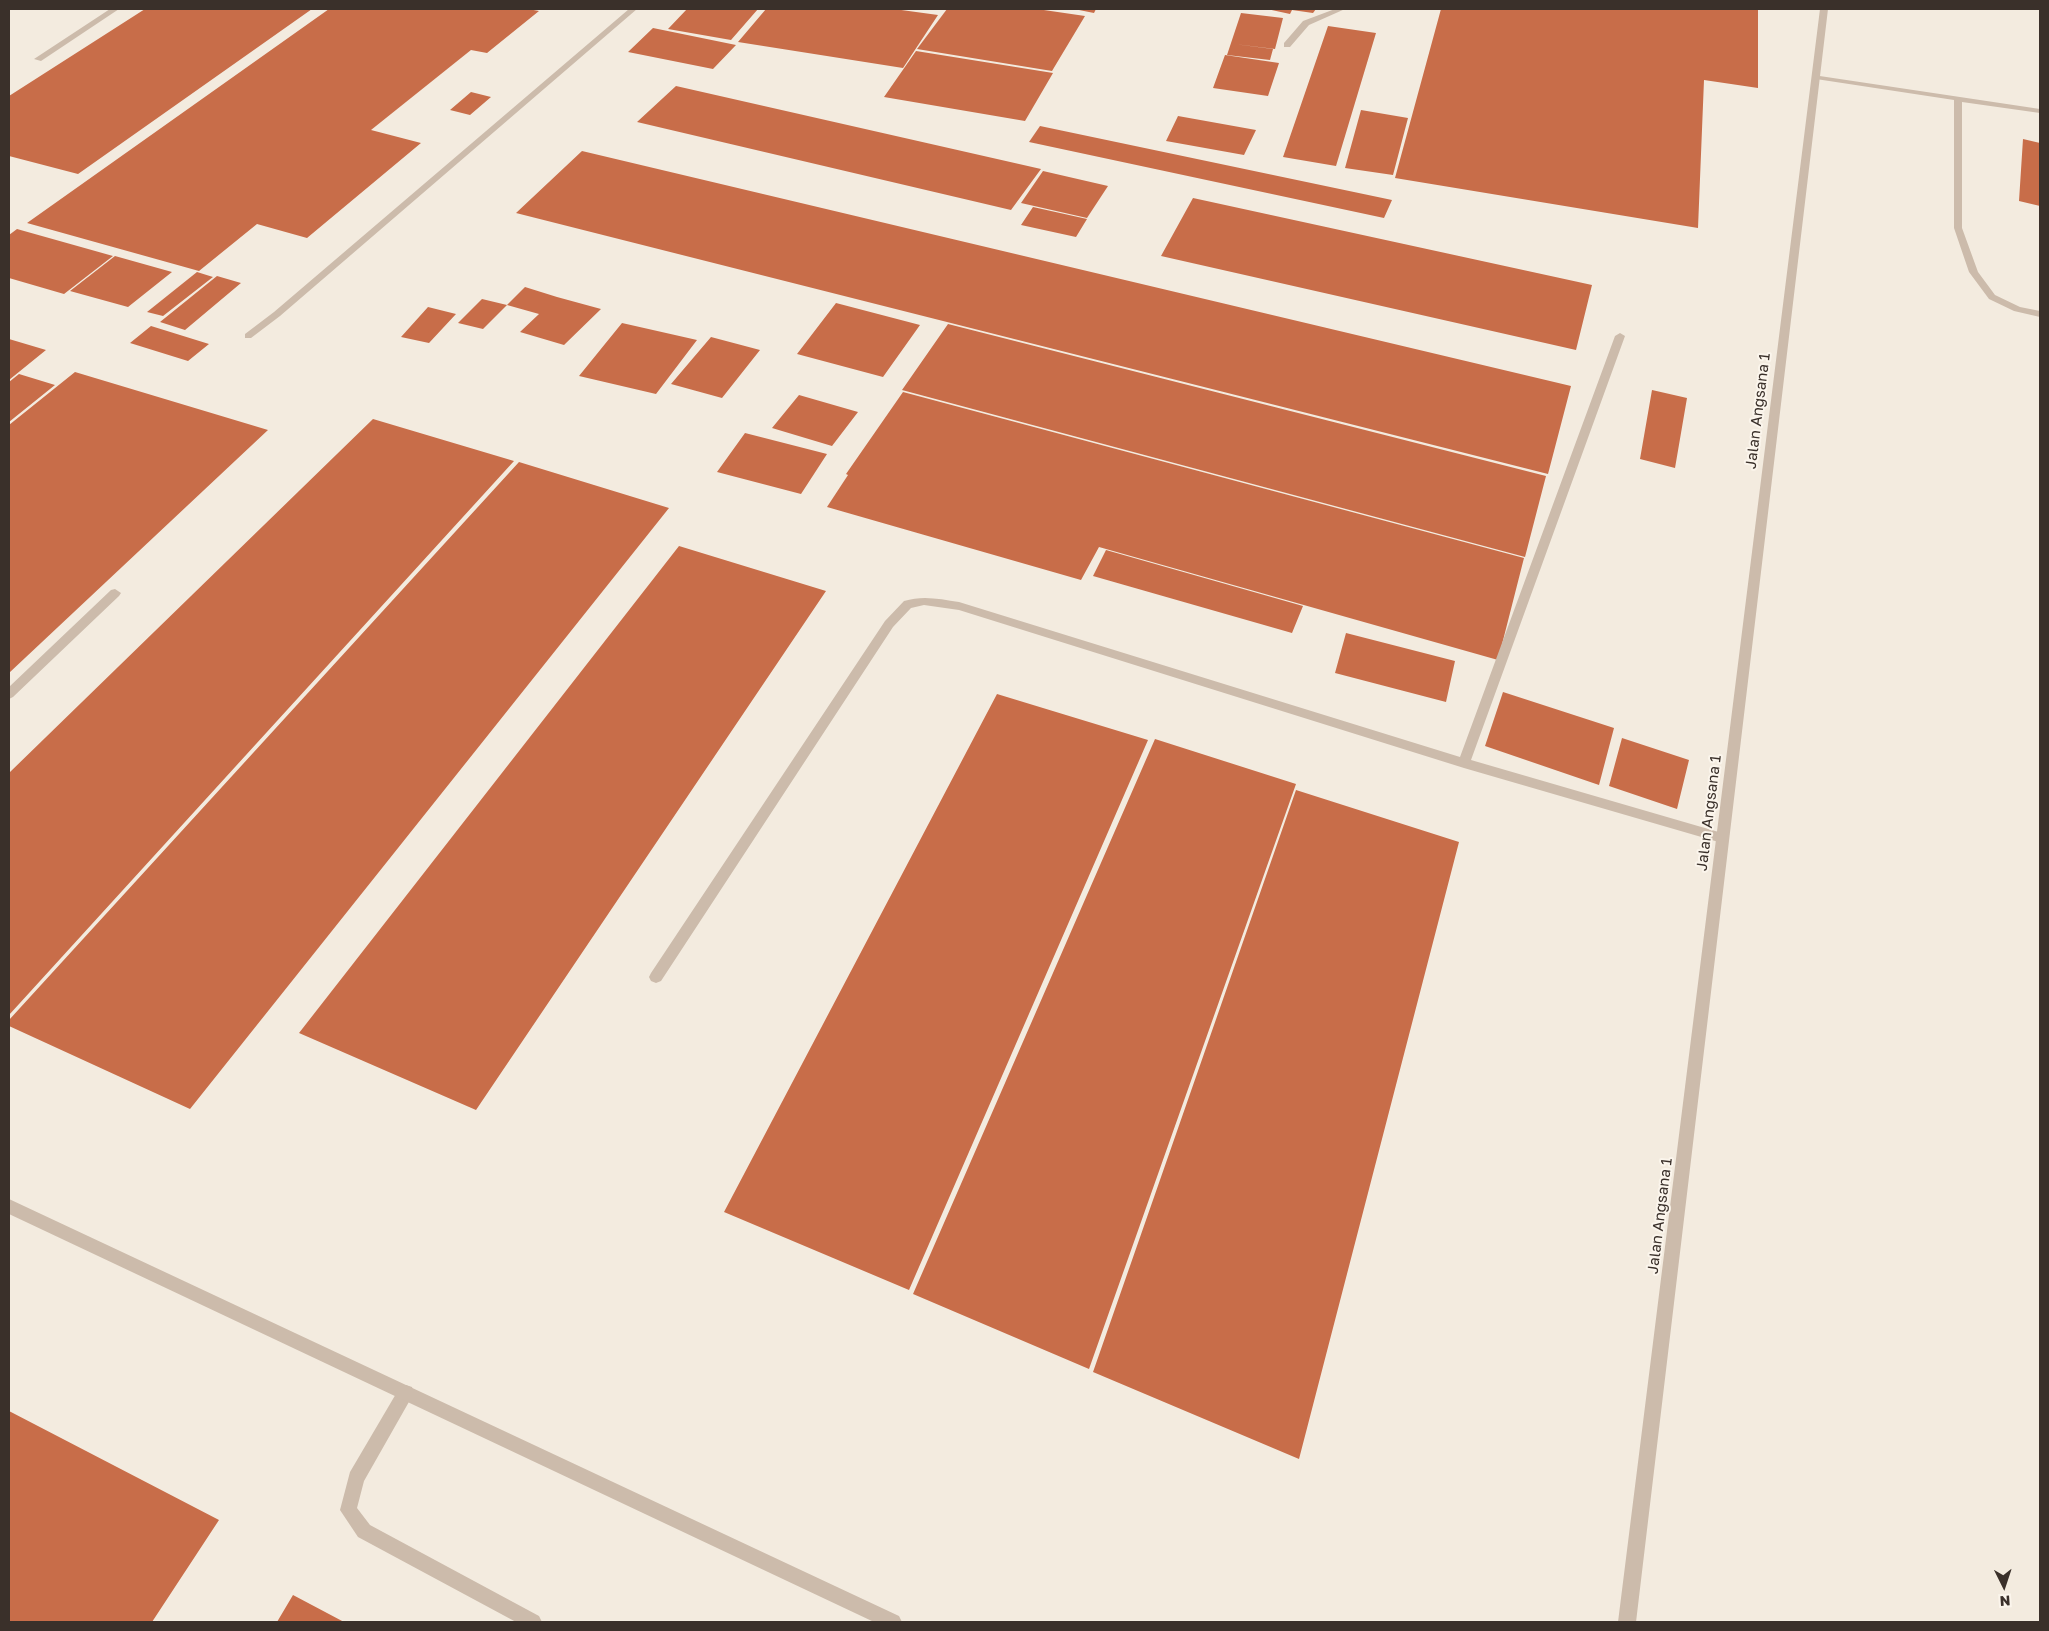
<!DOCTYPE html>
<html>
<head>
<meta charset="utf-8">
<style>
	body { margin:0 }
	#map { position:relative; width:2049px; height:1631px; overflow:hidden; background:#f3ebdf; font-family:"Golos Text",sans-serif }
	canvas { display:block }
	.frame { position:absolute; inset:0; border:10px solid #3a302a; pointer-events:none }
	.north { position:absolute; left:1979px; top:1561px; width:50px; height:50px; -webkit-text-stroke:4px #fbf5ec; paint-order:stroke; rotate:176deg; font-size:14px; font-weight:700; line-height:20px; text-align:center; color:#3a302a }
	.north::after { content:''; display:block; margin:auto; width:18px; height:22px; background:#3a302a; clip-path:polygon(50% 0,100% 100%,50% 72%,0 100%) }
</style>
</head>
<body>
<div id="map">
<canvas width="2049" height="1631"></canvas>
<div class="frame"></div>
<div class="north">N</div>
</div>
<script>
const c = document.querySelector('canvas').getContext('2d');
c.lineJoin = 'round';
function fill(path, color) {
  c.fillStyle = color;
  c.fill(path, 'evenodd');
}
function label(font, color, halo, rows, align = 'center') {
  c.font = font + ' "Golos Text",sans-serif';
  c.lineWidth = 4;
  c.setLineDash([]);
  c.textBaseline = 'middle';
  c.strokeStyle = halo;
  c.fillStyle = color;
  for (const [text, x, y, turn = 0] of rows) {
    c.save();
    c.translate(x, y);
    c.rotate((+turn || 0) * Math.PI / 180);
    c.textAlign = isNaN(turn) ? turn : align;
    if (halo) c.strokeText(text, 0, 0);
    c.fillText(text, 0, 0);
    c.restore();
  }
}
const building = new Path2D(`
	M145,9h167l-234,165 -69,-18v-60z
	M329,9h199l11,2 -52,42 -16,-3 -100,80 50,13 -114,95 -50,-14 -58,47 -172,-48z
	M687,9h71l-27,31 -63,-11z
	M766,9h128l44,6 -35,53 -165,-26z
	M947,9h90l48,7 -33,55 -135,-22z
	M1074,9h22l-2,4z
	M1267,9h49l-3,4 -21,-3 -2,4z
	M1441,9h317v79l-54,-8 -6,148 -303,-50z
	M1241,13l42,5 -8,31 -41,-5 39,5 -3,11 -43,-5z
	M1328,26l48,7 -40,133 -53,-9z
	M653,28l83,17 -23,24 -85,-17z
	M916,51l137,22 -28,48 -141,-24z
	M1225,55l54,8 -11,33 -55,-8z
	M676,86l365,83 -30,41 -374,-88z
	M471,92l20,5 -21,18 -20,-5z
	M1361,110l47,8 -15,57 -48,-7z
	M1178,116l78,14 -12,25 -78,-14z
	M1040,126l352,74 -8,18 -355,-76z
	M2023,139l17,4v63l-21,-5z
	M582,151l989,235 -23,88 -1032,-261z
	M1043,171l65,15 -21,32 -66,-15z
	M1193,198l399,87 -16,65 -415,-94z
	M1033,207l54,12 -11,18 -55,-12z
	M17,229l96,27 -49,38 -55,-16v-43z
	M115,256l57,16 -44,35 -58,-16z
	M197,272l16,5 -50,39 -16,-4z
	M217,276l24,7 -56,47 -25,-8z
	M525,287l32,10 44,12 -37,36 -44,-13 19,-18 -32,-9z
	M482,299l25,6 -24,24 -25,-6z
	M836,303l84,22 -37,52 -86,-23z
	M428,307l28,7 -27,29 -28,-6z
	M622,323l75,17 -41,54 -77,-18z
	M948,324l598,152 -21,81 -623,-167z
	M151,326l58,18 -21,17 -58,-18z
	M711,337l49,13 -38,48 -51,-14z
	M9,339l37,11 -37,30z
	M75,372l193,58 -259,243v-248z
	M19,374l36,11 -46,37v-40z
	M1652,390l35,8 -12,70 -35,-9z
	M903,392l621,166 -26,102 -399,-113 -18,33 -254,-73 21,-32 -2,-1z
	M799,395l59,17 -26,34 -60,-18z
	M373,419l141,42 -505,554v-242z
	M745,433l82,21 -26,40 -84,-22z
	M519,462l150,46 -479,601 -181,-83v-6z
	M679,546l147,45 -350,519 -177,-77z
	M1106,550l197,56 -11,27 -199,-57z
	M1346,633l109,28 -9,41 -111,-29z
	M1503,692l111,36 -15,57 -114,-39z
	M997,694l151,46 -239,550 -185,-78z
	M1622,738l67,22 -12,49 -68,-23z
	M1155,739l141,45 -207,585 -176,-75z
	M1296,790l163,52 -160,617 -206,-87z
	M9,1411l210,109 -67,102h-143z
	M293,1595l51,27h-67z`);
const service = new Path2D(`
	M110,9h9l-78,52 -7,-2z
	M629,9h8l-357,307 -29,22h-6v-4l29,-22z
	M1335,9h10l-36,16 -19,22h-6v-4l19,-22z
	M1813,75l227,34v4l-78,-11v126l16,44 17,23 25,12 20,4v6l-26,-6 -25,-12 -20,-27 -15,-44v-128l-138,-21 -4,-2z
	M1620,333l5,3 -154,424 251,73 4,1 2,4 -2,4 -4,1 -258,-75 -505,-158 -35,-5 -13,3 -18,19 -232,354 -5,2 -5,-2 -2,-4 2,-4 234,-352 19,-20c19,-6 36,-2 55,1l501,155 155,-421z
	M115,589l6,4 -2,3 -106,101 -4,2v-12l102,-97z
	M406,1385l6,2 2,6 -50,88 -7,27 13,17 169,91 3,6h-26l-158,-85 -18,-27 10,-38 50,-85z`);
const minor = new Path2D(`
	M1820,9h8l-192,1613h-18z
	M9,1199l890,417 3,6h-28l-865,-408z`);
const streetNames = [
	["Jalan Angsana 1",1758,411,-83],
	["Jalan Angsana 1",1709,813,-83],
	["Jalan Angsana 1",1660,1216,-83]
];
fill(building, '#c86d49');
fill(service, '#ccbbab');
fill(minor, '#ccbbab');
label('15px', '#3a302a', '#fbf5ec', streetNames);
</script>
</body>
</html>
